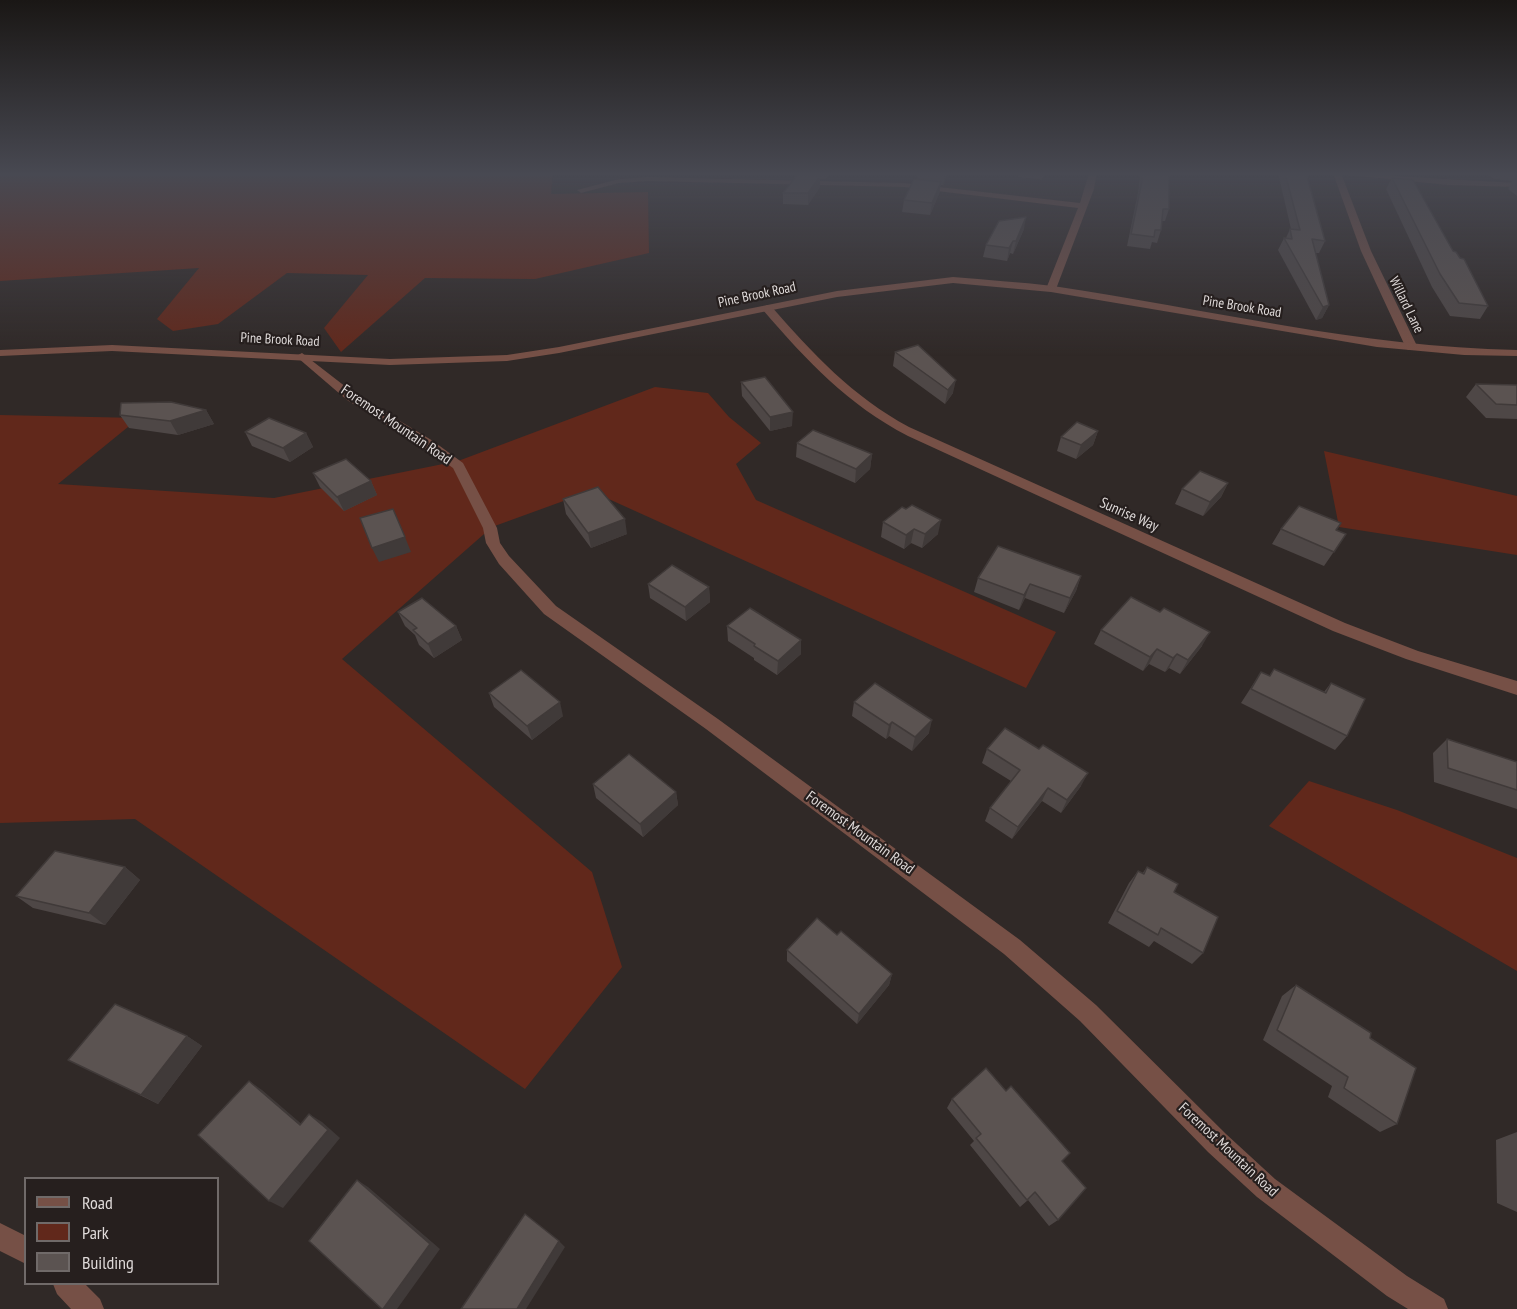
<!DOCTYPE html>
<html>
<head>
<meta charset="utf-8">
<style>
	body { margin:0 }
	#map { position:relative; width:1517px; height:1309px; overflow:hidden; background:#302927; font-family:"PT Sans Narrow",sans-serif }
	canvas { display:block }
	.legend { position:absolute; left:24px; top:1177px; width:195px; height:108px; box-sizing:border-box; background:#261f1e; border:2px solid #706a69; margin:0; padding:8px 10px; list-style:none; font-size:18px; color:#dfdad9 }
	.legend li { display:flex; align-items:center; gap:12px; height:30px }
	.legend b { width:30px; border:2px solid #706a69 }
</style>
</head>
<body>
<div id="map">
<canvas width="1517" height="1309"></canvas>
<ul class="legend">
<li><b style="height:8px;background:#765046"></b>Road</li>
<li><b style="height:16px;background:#61281b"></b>Park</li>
<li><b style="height:16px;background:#5b5351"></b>Building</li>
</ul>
</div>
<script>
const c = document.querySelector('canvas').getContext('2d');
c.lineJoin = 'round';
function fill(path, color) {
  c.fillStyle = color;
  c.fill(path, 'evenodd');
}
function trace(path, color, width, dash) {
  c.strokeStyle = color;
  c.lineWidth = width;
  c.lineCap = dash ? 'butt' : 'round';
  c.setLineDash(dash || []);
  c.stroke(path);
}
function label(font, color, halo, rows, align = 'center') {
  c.font = font + ' "PT Sans Narrow",sans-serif';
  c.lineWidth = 4.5;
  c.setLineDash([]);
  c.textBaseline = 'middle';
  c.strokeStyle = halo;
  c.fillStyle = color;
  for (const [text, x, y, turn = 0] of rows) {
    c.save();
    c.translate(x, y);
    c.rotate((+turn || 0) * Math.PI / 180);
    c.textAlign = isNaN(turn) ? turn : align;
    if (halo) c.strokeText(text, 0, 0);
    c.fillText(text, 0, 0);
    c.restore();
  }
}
const green = new Path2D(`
	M0,173h553l-2,21 97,-2 1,61 -114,26 -110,-1 -84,74 -17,-24 44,-53 -81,-2 -69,51 -45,7 -16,-12 42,-51 -199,13z
	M655,387l53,6 21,24 32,26 -25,21 20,36 300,132 -30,56 -435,-197 -99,36 -150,132 250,213 30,95 -97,122 -390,-270 -135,4v-408l139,3 -81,66 216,14 184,-37z
	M1324,451l193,45v59l-178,-28z
	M1309,781l88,29 120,48v113l-248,-145z`);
const minor = new Path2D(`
	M1089,173h8l-3,16 -38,100 -5,3 -5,-3 32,-81 -174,-21 -256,-6 -29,2 -38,10 -4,-3 42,-11 29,-2 256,6 176,20z
	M1333,173h8l30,78 47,97 -2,2h-8l-2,-2 -45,-97z
	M1343,173l174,10v4l-69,-2 -101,-10z
	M767,305l4,1c41,47 82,91 138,121l436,196 73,28 99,30v14l-111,-36 -73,-28 -425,-195c-61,-32 -100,-74 -145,-126l-1,-2z
	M302,353l53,41 78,47 30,22 34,65 3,15 9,13 47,50 162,113 302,221 76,65 130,129 49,45 132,97 37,23 4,10h-40l-21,-13 -130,-99 -49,-45 -128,-131 -76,-67 -298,-225 -162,-115 -45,-50 -13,-21 -3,-15 -30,-60 -30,-21 -76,-47 -49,-42 -2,-2z
	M0,1223l26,13v28l-26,-13z
	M53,1284h32l15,15 4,10h-33l-14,-15z`);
const tertiary = new Path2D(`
	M953,277c33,3 67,5 100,9 155,23 307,61 464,64v6l-53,-1 -87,-8 -326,-55 -98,-9 -116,14 -278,56 -52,8 -117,4 -278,-14 -112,5v-6l112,-5 278,14 117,-4 52,-8 278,-56z`);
const wall = new Path2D(`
	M803,173h27l-4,6h-6v8l-12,18 -25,-1v-11l20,-18z
	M918,173h30l-5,12h-2l-2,9 -9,21 -28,-3 2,-12 13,-21z
	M1018,173h26l-2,7 -24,-3z
	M1140,173h29v36l-4,12h-3l-1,9 -4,13 -5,-1 -2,7 -23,-3 11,-53z
	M1278,173h28l19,68 -6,12h-4l14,52 -7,13 -6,2 -38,-70 6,-12h2l4,-9h1z
	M1485,173h32v23l-9,-7 4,-8 -18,-2z
	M1392,178l61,73 35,55 -8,13 -30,-3 -18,-29 -46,-98z
	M1024,229l-11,25 -3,-1 -3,8 -24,-4 3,-12z
	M895,352l58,41 -8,11 -52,-38z
	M741,382l51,44 -22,5 -28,-35z
	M1476,384l41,1v34l-31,-1 -20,-21z
	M206,410l8,14 -36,11 -49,-7 -9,-13z
	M1098,431l-5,14 -17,14 -19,-8 4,-14z
	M245,432l61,1 7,14 -23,15 -38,-16z
	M797,443l75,11 -2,15 -15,14 -59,-26z
	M313,473l58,8 6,14 -33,16 -24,-24z
	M1228,483l-7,14 -18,19 -28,-12 7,-15z
	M563,499l64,35 -36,14 -25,-34z
	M906,509l32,25 -16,14 -11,-5 -7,6 -23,-12 2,-15z
	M1281,529l55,1 10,4 -22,32 -52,-22z
	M1081,576l-5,15 -12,22 -39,-15 -6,12 -45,-18 4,-14z
	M648,584l61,3 1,15 -24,19 -36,-23z
	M398,612l58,14 6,14 -28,18 -15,-13 -4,-10 -10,-9z
	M727,626l74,14v14l-24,21 -23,-15v-2l-26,-17z
	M1101,630l101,16 -22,28 -11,-6 -4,4 -16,-8 -6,7 -49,-27z
	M1274,669l50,23 7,-9 16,53 -12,14 -94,-47 20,-31 8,4z
	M489,693l74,23 -31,24 -38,-33z
	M854,702l75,31 -17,18 -23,-15 -3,3 -34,-23z
	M1447,739l70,23v47l-83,-27 -1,-29z
	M987,749l94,37 -20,27 -19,-12 -30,38 -27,-18 5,-13 21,-27 -29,-18z
	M593,784l83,8 2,13 -35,32 -47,-39z
	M125,867l15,13 -35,45 -72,-17 -17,-12z
	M1147,867l27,25 29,61 -11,11 -38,-23 -5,6 -41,-24 21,-40 9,-12 4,3z
	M837,935l55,39 -3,11 -32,39 -70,-63v-11z
	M1296,985l74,53 27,86 -17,8 -52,-35 4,-11 -69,-46 19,-44z
	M187,1036l15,10 -44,58 -90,-44z
	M952,1099l110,62 -4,59 -9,6 -21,-26 -8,7 -50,-62 4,-4 -27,-33z
	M1517,1132v80l-20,-9 -1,-63z`);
const shadedWall = new Path2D(`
	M826,173h4l-4,6z
	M945,173h3l-5,12 2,-11z
	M820,176v11l-12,18v-12z
	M941,182l-2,12 -9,21 2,-12z
	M1026,217l-2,12 -11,25 3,-13z
	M1013,241l-3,12 -3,8 2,-13z
	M1329,305l-7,13 -6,2 7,-13z
	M956,380l-3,13 -8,11 3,-14z
	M206,410l8,14 -36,11 -8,-14z
	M793,412l-1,14 -22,5v-14z
	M1098,431l-5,14 -17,14 5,-14z
	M306,433l7,14 -23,15 -7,-14z
	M872,454l-2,15 -15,14 1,-14z
	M371,481l6,14 -33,16 -7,-14z
	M1228,483l-7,14 -18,19 7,-14z
	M625,519l2,15 -36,14 -3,-15z
	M941,520l-3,14 -16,14 3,-14z
	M914,529l-3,14 -7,6 2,-14z
	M405,537l6,15 -32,10 -7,-14z
	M1081,576l-5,15 -12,22 6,-15z
	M1030,584l-5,14 -6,12 5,-15z
	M709,587l1,15 -24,19 -1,-14z
	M456,626l6,14 -28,18 -6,-14z
	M1210,632l-8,14 -22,28 8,-14z
	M801,640v14l-24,21 1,-14z
	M1157,649l-8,15 -6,7 7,-14z
	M1177,654l-8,14 -4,4 8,-14z
	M560,702l3,14 -31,24 -5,-14z
	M932,720l-3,13 -17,18 3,-14z
	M892,722l-3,14 -3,3 3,-14z
	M1088,773l-7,13 -20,27 6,-13z
	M1048,788l-6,13 -30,38 6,-12z
	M676,792l2,13 -35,32 -3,-13z
	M125,867l15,13 -35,45 -16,-12z
	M892,974l-3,11 -32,39 2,-10z
	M187,1036l15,10 -44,58 -17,-9z
	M249,1081l13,9 50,43 -12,-8z
	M309,1114l13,8 18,16 -57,70 -14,-7z
	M357,1180l11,7 72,62 -43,60h-14z
	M559,1241l6,6 -39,62h-9z`);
const building = new Path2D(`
	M1142,173h27v36h-6l-2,21h-6l-1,7 -23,-3 11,-53z
	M1285,173h21l19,68 -13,-2 17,66 -6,2 -39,-69 8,1 -2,-10 10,1z
	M797,175l23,1 -12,17h-25z
	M1392,178l21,2 40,71 3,1 4,6 4,1 24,47 -29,-3 -19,-29z
	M914,179l27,3 -9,21 -28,-3z
	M1026,217l-10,24h-3l-4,7 -23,-3 13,-24z
	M918,345l38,35 -8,10 -53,-38z
	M765,377l28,35 -23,5 -29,-35z
	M1476,384l41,1v20l-21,-1z
	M171,402l35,8 -36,11 -50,-6 1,-12z
	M269,418l37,15 -23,15 -38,-16z
	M1077,422l21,9 -17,14 -20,-8z
	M813,430l59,24 -16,15 -59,-26z
	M346,459l25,22 -34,16 -24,-24z
	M1200,471l28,12 -18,19 -28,-13z
	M598,487l27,32 -37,14 -25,-34z
	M912,505l29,15 -16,14 -11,-5 -8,6 -23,-13 19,-15 4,2z
	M1299,506l42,17 -5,7 10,4 -12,18 -53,-23z
	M393,509l12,28 -33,11 -12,-30z
	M998,546l83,30 -11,22 -40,-14 -6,11 -46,-17z
	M672,565l37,22 -24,20 -37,-23z
	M1131,597l29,15 4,-4 46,24 -22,28 -11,-6 -4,4 -16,-9 -7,8 -49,-27z
	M422,598l34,28 -28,18 -15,-14 4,-2 -19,-16z
	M750,608l51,32 -23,21 -24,-15 1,-2 -28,-18z
	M1274,669l52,24 5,-10 34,16 -18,37 -96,-47 10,-17 9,4z
	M521,670l39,32 -33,24 -38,-33z
	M875,683l57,37 -17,17 -23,-15 -3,3 -35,-23z
	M1005,728l34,21 4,-4 45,28 -21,27 -19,-12 -30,39 -28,-19 30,-38 -33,-21z
	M1447,739l70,23v28l-69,-22z
	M629,754l47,38 -36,32 -47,-40z
	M55,851l70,16 -36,46 -73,-17z
	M1147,867l31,17 -4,8 44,25 -15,36 -42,-25 -3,7 -41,-24 21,-40 6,3z
	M817,918l20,17 4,-4 51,43 -33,40 -72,-64z
	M1296,985l75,48 -1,5 46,30 -19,56 -53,-36 4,-11 -71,-47z
	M115,1004l72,32 -46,59 -73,-35z
	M986,1068l20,23 5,-5 59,67 -8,8 24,27 -28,32 -23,-28 -8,8 -51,-62 5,-4 -29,-35z
	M249,1081l51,44 9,-11 19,16 -59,71 -71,-66z
	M357,1180l73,64 -47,65h-1l-73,-68z
	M525,1214l34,27 -42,68h-56z`);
const farStreetnames = [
	["Pine Brook Road",757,295,-12],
	["Willard Lane",1406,305,64],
	["Pine Brook Road",1242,307,9],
	["Pine Brook Road",280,340,3]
];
const streetNames = [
	["Foremost Mountain Road",396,425,34],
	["Sunrise Way",1129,515,24],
	["Foremost Mountain Road",860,833,36],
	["Foremost Mountain Road",1228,1150,43]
];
fill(green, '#61281b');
fill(minor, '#765046');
fill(tertiary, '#765046');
fill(wall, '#4e4746');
fill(shadedWall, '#403a39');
fill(building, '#5b5351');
trace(building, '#403a39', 1.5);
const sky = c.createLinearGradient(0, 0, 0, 356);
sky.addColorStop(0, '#1a1715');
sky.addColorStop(0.49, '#484952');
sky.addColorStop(1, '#48495200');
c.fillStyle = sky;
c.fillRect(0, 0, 1517, 356);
label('14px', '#dfdad9', '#261f1e', farStreetnames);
label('15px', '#dfdad9', '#261f1e', streetNames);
</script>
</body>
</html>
